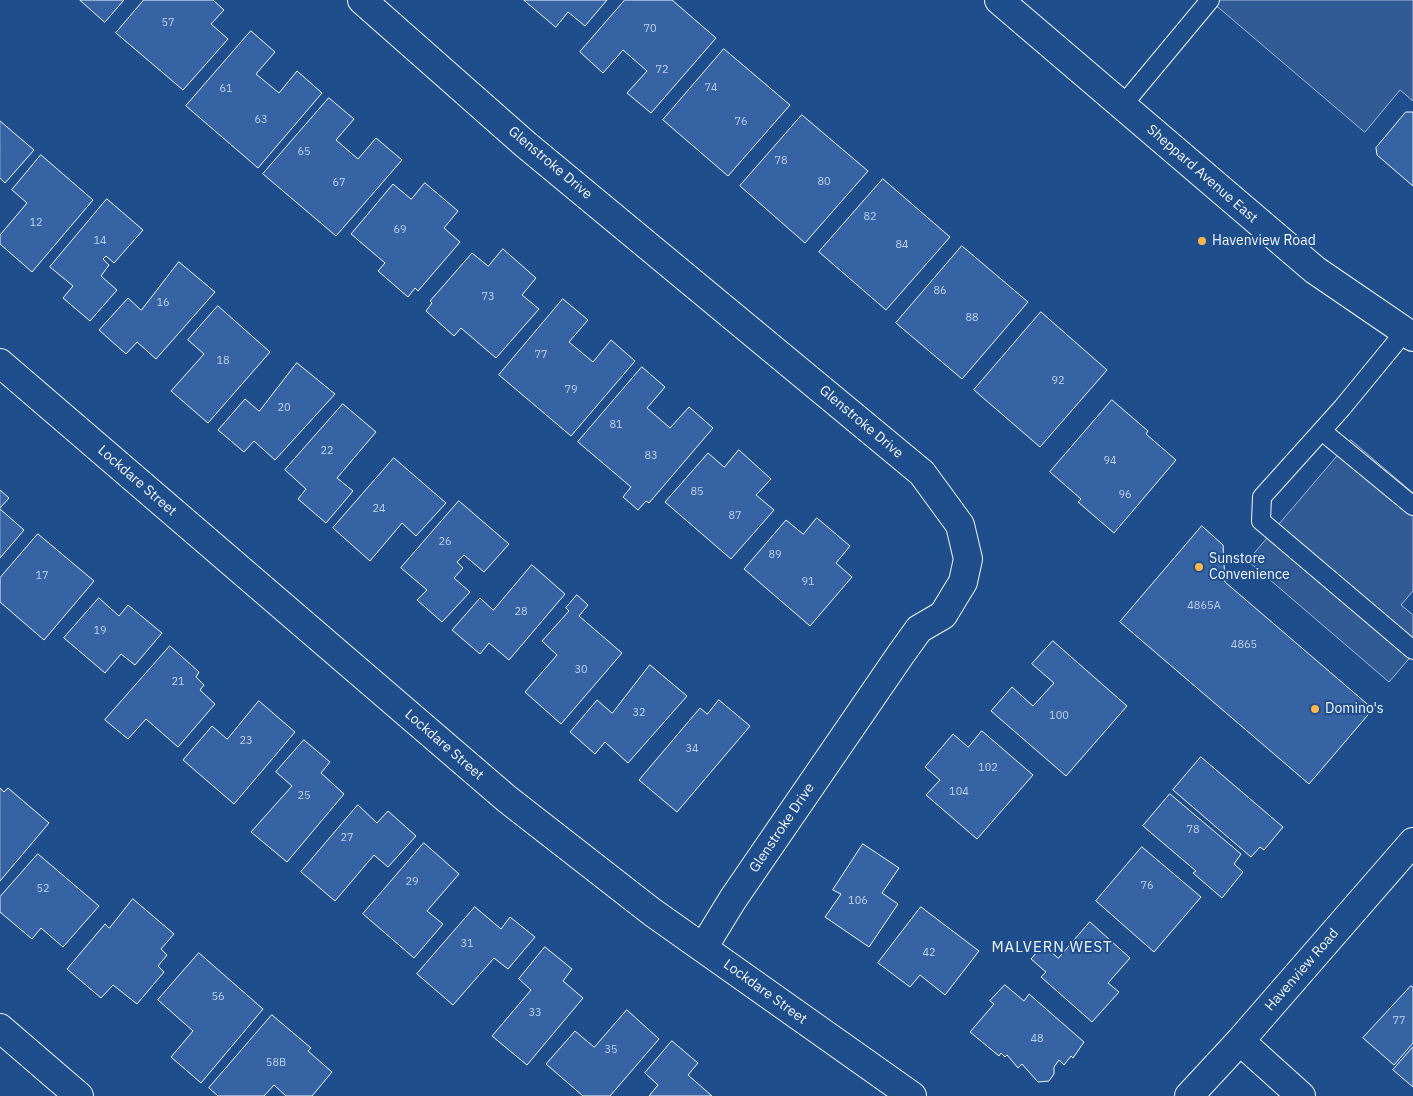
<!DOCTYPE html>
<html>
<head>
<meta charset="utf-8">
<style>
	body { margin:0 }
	canvas { display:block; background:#1f4e8c }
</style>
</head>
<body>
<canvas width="1413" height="1096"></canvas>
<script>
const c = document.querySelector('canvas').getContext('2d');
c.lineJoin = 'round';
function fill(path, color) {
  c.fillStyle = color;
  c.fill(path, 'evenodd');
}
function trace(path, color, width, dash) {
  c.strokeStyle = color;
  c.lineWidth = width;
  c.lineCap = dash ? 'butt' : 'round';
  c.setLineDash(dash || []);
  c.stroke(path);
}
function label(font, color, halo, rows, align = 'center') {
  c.font = font + ' "IBM Plex Sans",sans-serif';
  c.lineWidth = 4;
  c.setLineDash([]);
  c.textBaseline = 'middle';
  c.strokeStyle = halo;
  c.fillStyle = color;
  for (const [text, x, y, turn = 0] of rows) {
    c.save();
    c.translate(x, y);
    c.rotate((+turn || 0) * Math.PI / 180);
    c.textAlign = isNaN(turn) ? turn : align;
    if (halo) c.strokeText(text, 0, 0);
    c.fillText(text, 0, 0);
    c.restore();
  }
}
const built = new Path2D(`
	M1210,0h203v101l-13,-11 -35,42z
	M1351,440l62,53v98l-12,14 12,10v39l-24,28 -141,-121z`);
const building = new Path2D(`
	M80,0h44l-19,22z
	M144,0h69l11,10 -13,14 17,15 -45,51 -67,-57z
	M524,0h83l-22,26 -17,-14 -12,15z
	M625,0h47l44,38 -65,75 -24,-20 20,-22 -24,-21 -20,23 -23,-21z
	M251,31l24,21 -19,22 23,19 18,-22 25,22 -64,75 -72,-62z
	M724,49l66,56 -62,71 -65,-56z
	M329,98l25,21 -18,21 22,19 18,-21 26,22 -66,76 -73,-62z
	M1406,112h7v74l-36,-31 -1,-7z
	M802,115l66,56 -63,72 -65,-57z
	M0,121l34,29 -29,33 -5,-5z
	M41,155l52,45 -61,72 -32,-28v-9l27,-32 -15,-13z
	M883,179l67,58 -64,73 -67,-58z
	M425,183l33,28 -14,17 16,14 -42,49 -3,-3 -7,9 -30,-26 7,-8 -34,-29 42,-50 18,15z
	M107,199l36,31 -29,33 -8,-7 -3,3 6,6 -8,11 16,14 -27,31 -27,-23 10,-12 -23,-19z
	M962,246l66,56 -66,77 -66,-56z
	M503,249l33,29 -14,17 17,14 -43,49 -35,-30 -7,8 -28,-25 6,-8 -2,-2 42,-48 16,13z
	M179,262l36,30 -59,67 -19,-17 -11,12 -27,-24 29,-32 13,12z
	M563,299l25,21 -19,22 24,20 18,-22 24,21 -64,75 -72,-61z
	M218,306l52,46 -62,71 -37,-32 33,-37 -16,-14z
	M1041,312l66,58 -67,77 -66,-57z
	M297,363l38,31 -60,66 -21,-19 -10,11 -26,-22 27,-31 14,12z
	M642,367l23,20 -18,21 23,20 19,-21 24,21 -64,75 -3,-2 -8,9 -15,-13 8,-10 -53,-45z
	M1112,400l36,31 -2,3 30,26 -62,73 -36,-31 3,-3 -31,-27z
	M343,404l33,28 -39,46 16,13 -27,32 -28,-24 8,-10 -21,-19z
	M739,450l32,29 -15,16 18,15 -43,49 -66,-57 43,-49 16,14z
	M394,458l52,45 -30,33 -14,-13 -32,38 -37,-33z
	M0,490l9,8 -9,10z
	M459,501l50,43 -25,28 -20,-17 -7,7 6,6 -9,10 16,14 -28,30 -25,-22 10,-10 -26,-22z
	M0,509l24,21 -24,28z
	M817,518l33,28 -14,17 16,14 -42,49 -66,-57 42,-49 17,14z
	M1202,526l21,19 2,37 148,127 -64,75 -189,-162z
	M38,534l56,47 -50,59 -44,-38v-24z
	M532,565l33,29 -56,66 -20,-17 -9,11 -28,-24 28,-32 13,12z
	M577,595l11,10 -9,11 43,37 -61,71 -36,-32 32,-37 -15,-14 27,-30 -3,-3z
	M99,598l20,18 9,-11 34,28 -27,32 -14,-11 -16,19 -41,-35z
	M1053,641l74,65 -61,70 -75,-65 21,-24 21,19 21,-23 -22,-19z
	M170,646l29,26 -3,5 8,8 -4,5 15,14 -37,43 -32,-28 -18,20 -23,-19z
	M650,665l37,31 -59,67 -23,-21 -10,12 -25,-22 27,-32 15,13z
	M719,700l31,26 -73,86 -38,-32 61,-72 7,6z
	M259,701l36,31 -61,72 -51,-44 29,-34 15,13z
	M982,731l51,44 -56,64 -51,-44 14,-15 -15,-13 28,-33 15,13z
	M304,740l26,22 -9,11 23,21 -57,68 -36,-30 41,-46 -16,-14z
	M1201,757l82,70 -19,23 -4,-3 -9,10 -78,-67z
	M0,788l4,4 4,-4 41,35 -49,58z
	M1170,794l71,60 -7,10 9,8 -21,26 -29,-25 3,-2 -53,-45z
	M358,805l19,18 11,-12 28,25 -28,31 -14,-12 -39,46 -34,-29z
	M424,843l35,31 -32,37 16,13 -29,34 -51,-44z
	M863,844l36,24 -17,25 16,11 -29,43 -44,-30 16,-23 -8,-4z
	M1142,847l59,50 -47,55 -58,-51z
	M38,854l61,52 -36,41 -22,-19 -9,11 -32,-27v-15z
	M133,899l41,35 -13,15 6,6 -9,11 6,6 -27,32 -24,-19 -12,13 -34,-29 38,-45 4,4z
	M475,907l26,22 9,-12 25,20 -27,32 -14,-11 -41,47 -36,-31z
	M921,907l58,44 -34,44 -25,-20 -10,12 -32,-24z
	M1090,922l40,36 -22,25 11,9 -27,30 -51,-45 5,-5 -15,-13 12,-14 15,13z
	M545,947l27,22 -9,12 20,17 -56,67 -35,-29 39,-46 -12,-11z
	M199,953l64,56 -62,74 -30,-26 22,-26 -35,-31z
	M1005,985l19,16 5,-7 55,48 -11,16 -2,-2 -7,9 -5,-5 -5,7v7l-5,7 -11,1 -16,-18 -4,4 -11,-13 -2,2 -4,-4 -2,3 -29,-24 24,-28 -4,-3z
	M1411,986l2,1v56l-19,22 -31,-27z
	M627,1010l32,29 -49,57h-27l-37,-32 29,-33 19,16z
	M272,1015l39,33 -3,3 24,21 -20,24h-26l-12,-11 -10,11h-46l-9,-8z
	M672,1041l26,22 -10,12 24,21h-63l9,-11 -13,-12z
	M1413,1047v40l-20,-17z`);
const lane = new Path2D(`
	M1122,106l88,-106
	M1406,330l-64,78 -80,89 -1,24 152,129
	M1322,431l91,75`);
const street = new Path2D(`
	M362,0l163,144 397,329 38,52 8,34 -5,23 -20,33 -24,14 -18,25 -168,245 -30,49
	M0,363l507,436 145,113 260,184
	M0,1028l79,68
	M1240,1041l61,55
	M1189,1096l51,-55 173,-199`);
const secondary = new Path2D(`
	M999,0l316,270 98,67`);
const markers = [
	[1202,241,5,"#ffb74d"],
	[1199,567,5,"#ffb74d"],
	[1315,709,5,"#ffb74d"]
];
const numberNames = [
	["57",168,23],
	["70",650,29],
	["72",662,70],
	["74",711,88],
	["61",226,89],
	["63",261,120],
	["76",741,122],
	["65",304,152],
	["78",781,161],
	["80",824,182],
	["67",339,183],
	["82",870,217],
	["12",36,223],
	["69",400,230],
	["14",100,241],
	["84",902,245],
	["86",940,291],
	["73",488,297],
	["16",163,303],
	["88",972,318],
	["77",541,355],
	["18",223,361],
	["92",1058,381],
	["79",571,390],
	["20",284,408],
	["81",616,425],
	["22",327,451],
	["83",651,456],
	["94",1110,461],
	["85",697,492],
	["96",1125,495],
	["24",379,509],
	["87",735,516],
	["26",445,542],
	["89",775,555],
	["17",42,576],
	["91",808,582],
	["4865A",1204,606],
	["28",521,612],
	["19",100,631],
	["4865",1244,645],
	["30",581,670],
	["21",178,682],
	["32",639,713],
	["100",1059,716],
	["23",246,741],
	["34",692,749],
	["102",988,768],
	["104",959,792],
	["25",304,796],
	["78",1193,830],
	["27",347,838],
	["29",412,882],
	["76",1147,886],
	["52",43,889],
	["106",858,901],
	["31",467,944],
	["42",929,953],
	["56",218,997],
	["33",535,1013],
	["77",1399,1021],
	["48",1037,1039],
	["35",611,1050],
	["58B",276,1063]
];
const streetNames = [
	["Glenstroke Drive",550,163,40],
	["Sheppard Avenue East",1202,174,41],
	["Glenstroke Drive",861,422,40],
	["Lockdare Street",137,481,41],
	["Lockdare Street",444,745,41],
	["Glenstroke Drive",782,828,-56],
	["Havenview Road",1302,970,-49],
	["Lockdare Street",765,992,36]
];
const poiNames = [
	["Havenview Road",1212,241],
	["Sunstore",1209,559],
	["Convenience",1209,575],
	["Domino's",1325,709]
];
const neighbourhoodNames = [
	["MALVERN WEST",1052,948]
];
fill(built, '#305b95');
trace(built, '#a8bbd7', 1);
fill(building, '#3563a3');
trace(building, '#f2f6ff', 1);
trace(lane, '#f2f6ff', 20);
trace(street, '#f2f6ff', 30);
trace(secondary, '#f2f6ff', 30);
trace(lane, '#1f4e8c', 18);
trace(street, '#1f4e8c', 28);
trace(secondary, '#1f4e8c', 28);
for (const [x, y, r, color] of markers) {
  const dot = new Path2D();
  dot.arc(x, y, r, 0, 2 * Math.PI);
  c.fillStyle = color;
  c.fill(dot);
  trace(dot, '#1f4e8c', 2);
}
label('11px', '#c3d1e8', null, numberNames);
label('14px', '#f2f6ff', '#1f4e8c', streetNames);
label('14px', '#f2f6ff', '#1f4e8c', poiNames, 'left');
c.letterSpacing = '1px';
label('15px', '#f2f6ff', '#1f4e8c', neighbourhoodNames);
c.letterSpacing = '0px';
</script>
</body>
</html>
